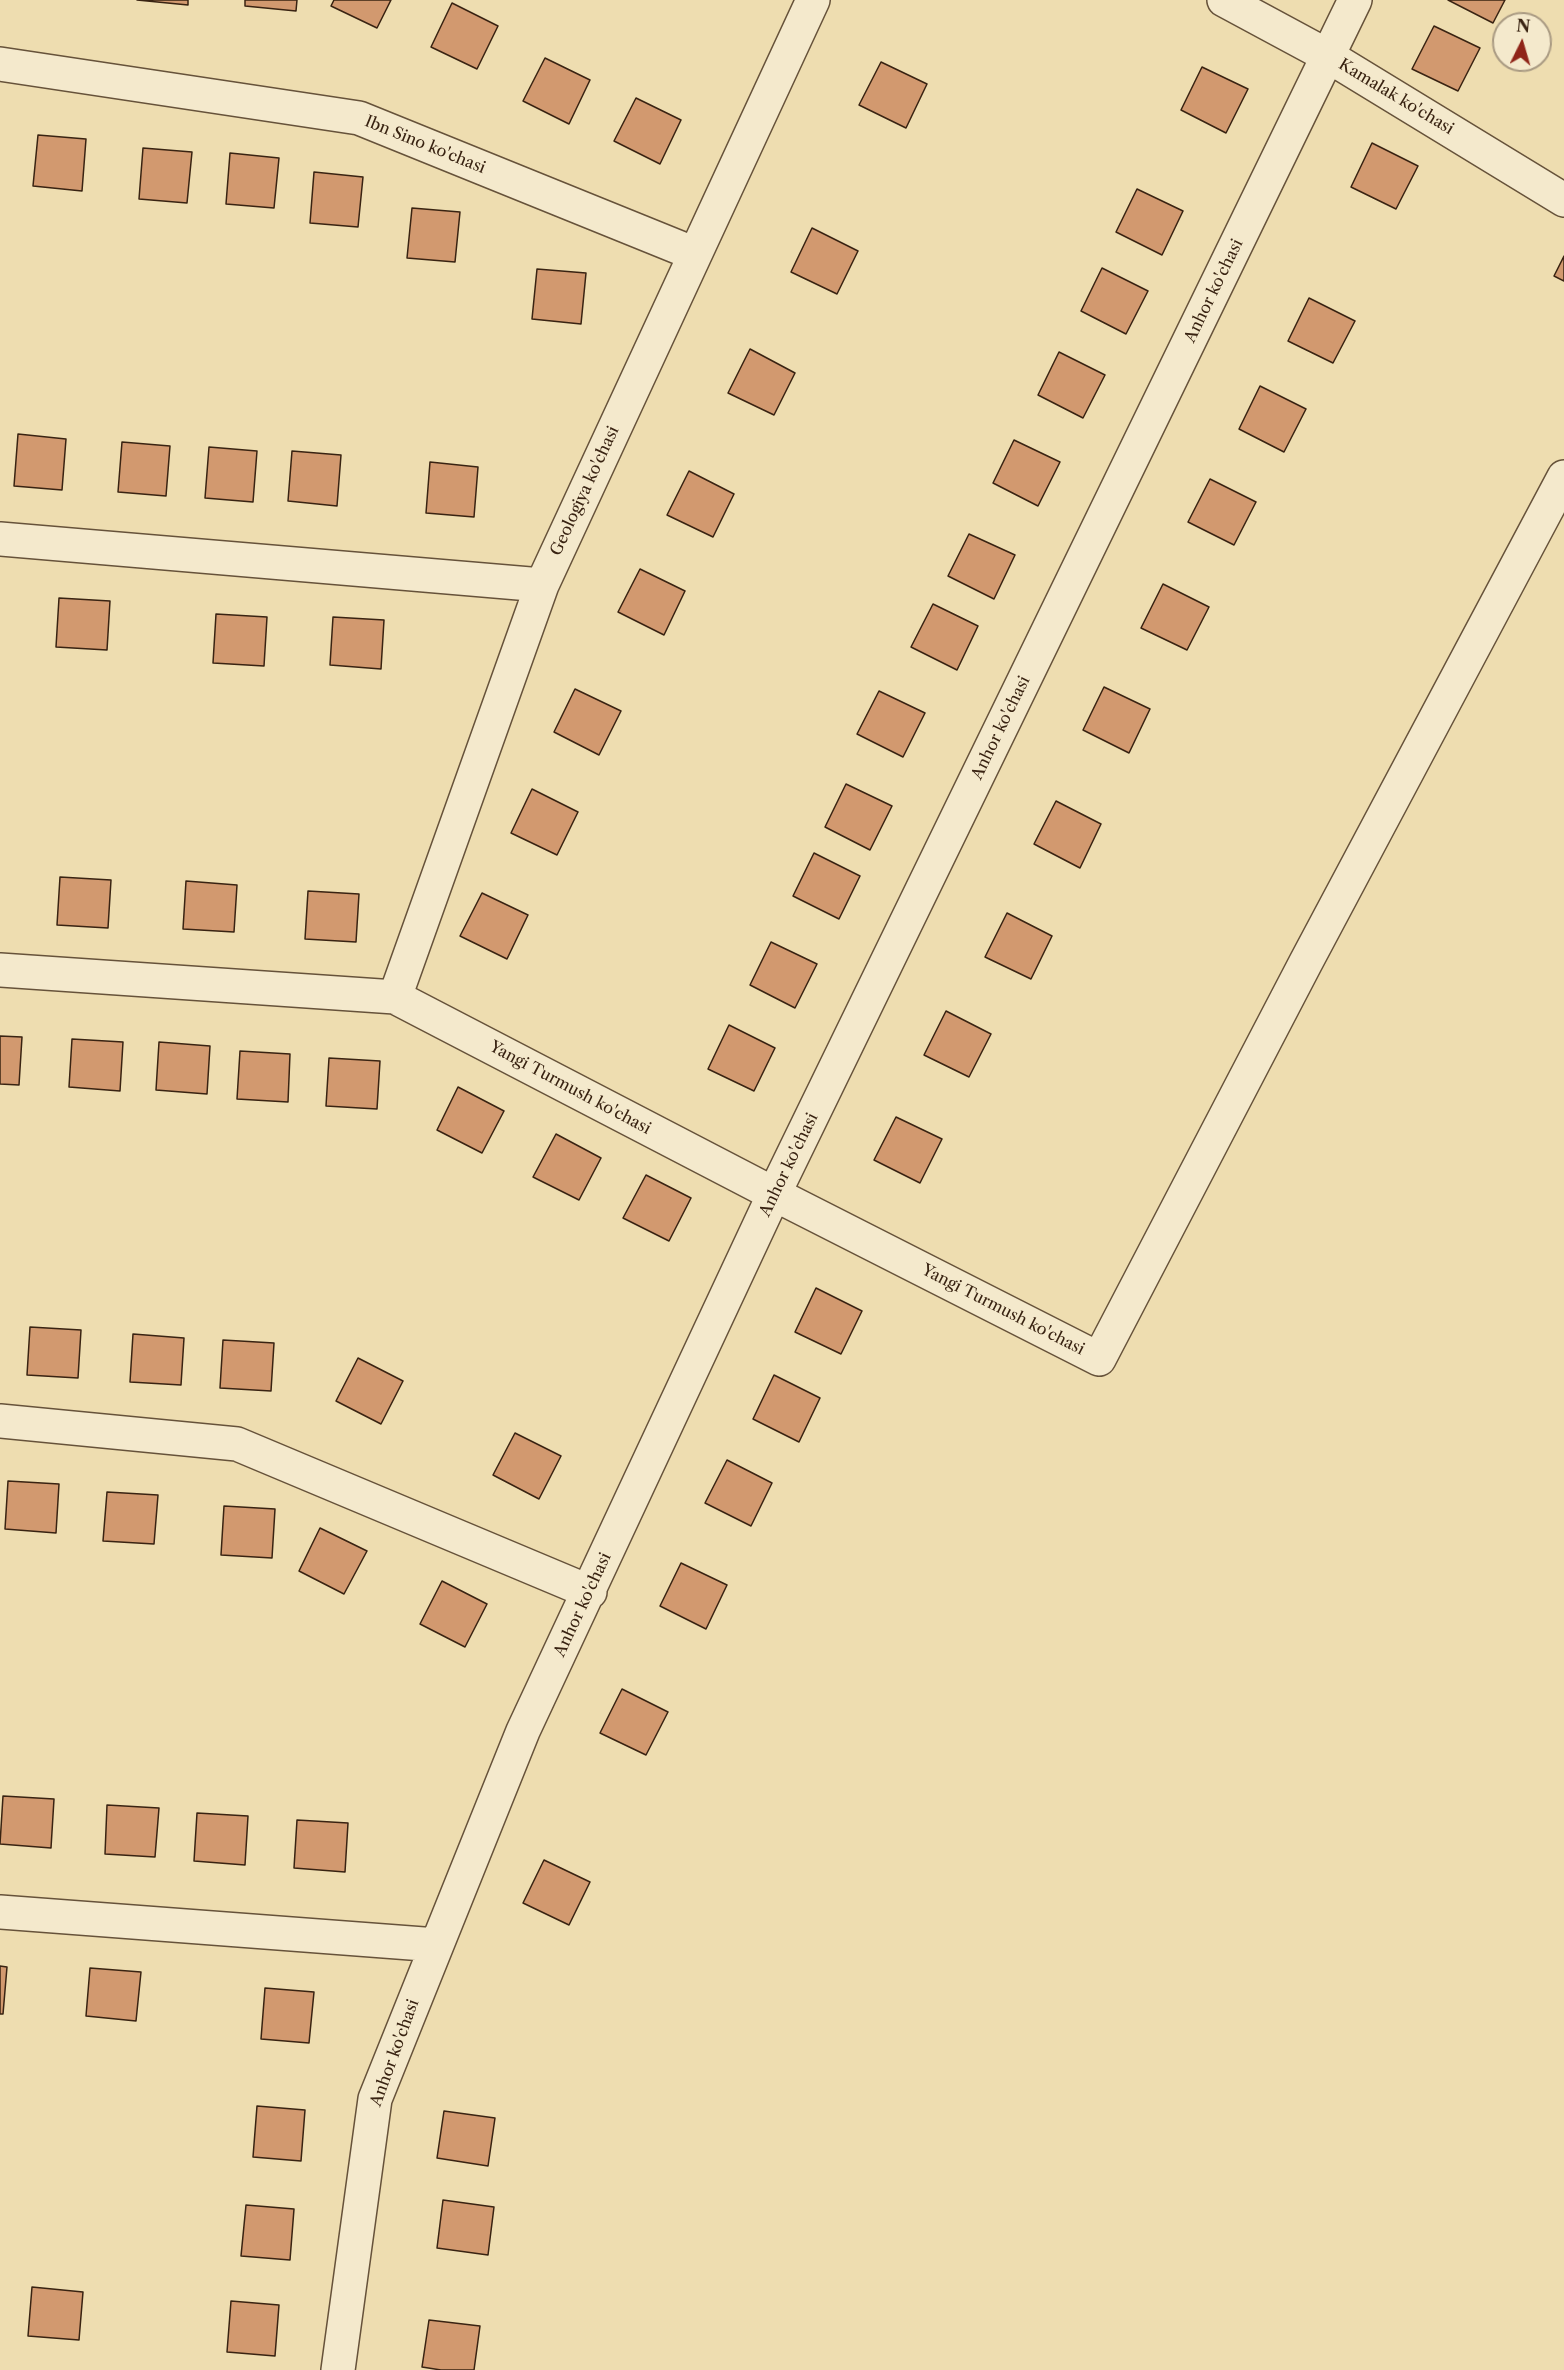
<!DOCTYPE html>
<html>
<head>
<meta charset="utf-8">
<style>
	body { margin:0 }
	#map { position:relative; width:1564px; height:2370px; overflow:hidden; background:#eeddb0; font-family:"Libre Caslon Text",serif }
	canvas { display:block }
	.north { position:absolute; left:1492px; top:12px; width:60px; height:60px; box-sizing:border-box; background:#f4e9cc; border:2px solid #a99a82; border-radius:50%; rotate:5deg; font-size:16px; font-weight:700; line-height:24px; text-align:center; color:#392312 }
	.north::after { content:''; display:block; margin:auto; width:21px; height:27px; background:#8f2418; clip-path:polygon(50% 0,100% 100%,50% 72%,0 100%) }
</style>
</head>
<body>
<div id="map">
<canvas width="1564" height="2370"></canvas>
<div class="north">N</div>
</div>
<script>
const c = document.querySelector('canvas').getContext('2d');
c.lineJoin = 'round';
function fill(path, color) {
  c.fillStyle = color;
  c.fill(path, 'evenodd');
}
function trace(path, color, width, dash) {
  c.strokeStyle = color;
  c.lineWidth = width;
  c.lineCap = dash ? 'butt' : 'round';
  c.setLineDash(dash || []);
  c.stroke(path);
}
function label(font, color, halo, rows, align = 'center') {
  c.font = font + ' "Libre Caslon Text",serif';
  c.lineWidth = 4.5;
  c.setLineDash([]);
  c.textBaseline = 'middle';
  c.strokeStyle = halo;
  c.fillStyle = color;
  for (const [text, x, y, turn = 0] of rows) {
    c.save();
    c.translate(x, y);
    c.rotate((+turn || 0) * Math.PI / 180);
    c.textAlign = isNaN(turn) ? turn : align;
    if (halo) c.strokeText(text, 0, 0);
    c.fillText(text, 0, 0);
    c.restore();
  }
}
const building = new Path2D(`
	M137,0h51v5z
	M245,0h52l-1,11 -51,-5z
	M334,0h57l-14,28 -46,-22z
	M1448,0h57l-12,23z
	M452,3l46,23 -21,43 -46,-22z
	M1434,26l46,22 -22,43 -46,-22z
	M545,58l45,22 -21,44 -46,-23z
	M881,62l46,22 -21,44 -47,-23z
	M1202,67l46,22 -22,44 -45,-23z
	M636,98l45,22 -21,44 -46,-23z
	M38,135l48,4 -4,52 -49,-5z
	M1372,143l46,23 -22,43 -45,-22z
	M143,148l49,4 -5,51 -48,-4z
	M230,153l49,5 -5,50 -48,-4z
	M314,172l49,5 -5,50 -48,-4z
	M1137,189l46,22 -21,44 -46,-23z
	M412,208l48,4 -5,50 -48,-4z
	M812,228l46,23 -21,43 -46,-22z
	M1564,256v25l-10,-5z
	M1102,268l46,23 -22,43 -45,-23z
	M537,269l49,4 -5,51 -49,-5z
	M1309,298l46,23 -22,42 -45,-22z
	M750,349l45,24 -21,42 -46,-22z
	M1059,352l46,23 -22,43 -45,-23z
	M1260,386l46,23 -22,43 -45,-23z
	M18,434l48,5 -4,51 -48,-4z
	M1014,440l46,22 -22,44 -45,-23z
	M122,442l48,4 -4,50 -48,-4z
	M209,447l48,4 -4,51 -48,-4z
	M292,451l49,4 -4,51 -49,-5z
	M430,462l48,5 -4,50 -48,-4z
	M689,471l45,23 -21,43 -46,-22z
	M1210,479l46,23 -22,43 -46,-23z
	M969,534l46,21 -21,44 -46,-23z
	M640,569l45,22 -21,44 -46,-23z
	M1163,584l46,23 -22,43 -46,-22z
	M59,598l51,3 -3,49 -51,-3z
	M933,604l45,22 -21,44 -46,-23z
	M216,614l51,3 -3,49 -51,-3z
	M333,617l51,3 -3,49 -51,-4z
	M1104,687l46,22 -21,44 -46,-23z
	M575,689l46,22 -22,44 -45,-23z
	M879,691l46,22 -22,44 -46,-23z
	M846,784l46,22 -22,44 -45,-23z
	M532,789l46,23 -21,43 -46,-22z
	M1056,801l45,23 -21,44 -46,-24z
	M814,853l46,23 -21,43 -46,-23z
	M60,877l51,3 -3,48 -51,-3z
	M186,881l51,4 -3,47 -51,-3z
	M308,891l51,3 -3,48 -51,-3z
	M482,893l46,22 -21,44 -47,-23z
	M1007,913l45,23 -21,43 -46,-22z
	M771,942l46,22 -22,44 -45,-23z
	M946,1011l45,23 -22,43 -45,-22z
	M729,1025l46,23 -21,43 -46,-22z
	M0,1036l22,1 -3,48 -19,-1z
	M72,1039l51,3 -3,49 -51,-4z
	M159,1042l51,4 -3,48 -51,-4z
	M240,1051l50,3 -2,48 -51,-3z
	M329,1058l51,3 -3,48 -51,-3z
	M458,1087l46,24 -22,42 -45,-23z
	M896,1117l46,22 -22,44 -46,-23z
	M556,1134l45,24 -22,42 -46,-23z
	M646,1175l45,23 -22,43 -46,-23z
	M816,1288l46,23 -21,43 -46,-22z
	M30,1327l51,3 -3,48 -51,-3z
	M133,1334l51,4 -3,47 -51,-3z
	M223,1340l51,3 -3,48 -51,-3z
	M358,1358l45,23 -22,43 -45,-23z
	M774,1375l46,23 -21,44 -46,-23z
	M515,1433l46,23 -22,43 -46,-24z
	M727,1460l45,23 -21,43 -46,-23z
	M8,1481l51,3 -3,49 -51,-4z
	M107,1492l51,3 -4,49 -51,-3z
	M224,1506l51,3 -3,49 -51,-3z
	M320,1528l47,23 -23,43 -45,-23z
	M681,1563l46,22 -21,44 -46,-23z
	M442,1581l45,23 -22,43 -45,-23z
	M622,1689l46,23 -22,43 -46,-22z
	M3,1796l51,3 -3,49 -51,-4z
	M107,1805l52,3 -4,49 -50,-3z
	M197,1813l51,3 -3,49 -51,-4z
	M297,1820l51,3 -3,49 -51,-4z
	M544,1860l46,22 -21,43 -46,-22z
	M0,1966l7,1 -4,47h-3z
	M90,1968l51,4 -5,49 -50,-5z
	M265,1988l49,4 -5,51 -48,-4z
	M257,2106l48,4 -4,51 -48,-4z
	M444,2111l51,7 -7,48 -51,-8z
	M443,2200l51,7 -6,48 -51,-7z
	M246,2205l48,4 -4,51 -49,-4z
	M32,2287l51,5 -4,48 -51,-4z
	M231,2301l48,4 -4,51 -48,-4z
	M429,2320l51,6 -6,44h-33l-19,-3z`);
const street = new Path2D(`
	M1224,0l104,56 236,144
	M0,64l359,54 336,136
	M0,539l542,46
	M0,970l395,27 379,197 325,165 207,-397 258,-485
	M395,997l147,-412 271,-585
	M0,1421l237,23 353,148
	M0,1912l437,33
	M338,2370l37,-271 148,-368 251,-537 581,-1194`);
const streetNames = [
	["Kamalak ko'chasi",1396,97,31],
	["Ibn Sino ko'chasi",425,145,22],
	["Anhor ko'chasi",1214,291,-64],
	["Geologiya ko'chasi",585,491,-65],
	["Anhor ko'chasi",1001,728,-64],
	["Yangi Turmush ko'chasi",570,1088,28],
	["Anhor ko'chasi",789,1165,-64],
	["Yangi Turmush ko'chasi",1003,1310,27],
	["Anhor ko'chasi",583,1605,-65],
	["Anhor ko'chasi",395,2053,-70]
];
fill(building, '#d2996f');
trace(building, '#392312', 1.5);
trace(street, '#66523a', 36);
trace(street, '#f4e9cc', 33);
label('16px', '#392312', '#f4e9cc', streetNames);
</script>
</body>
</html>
